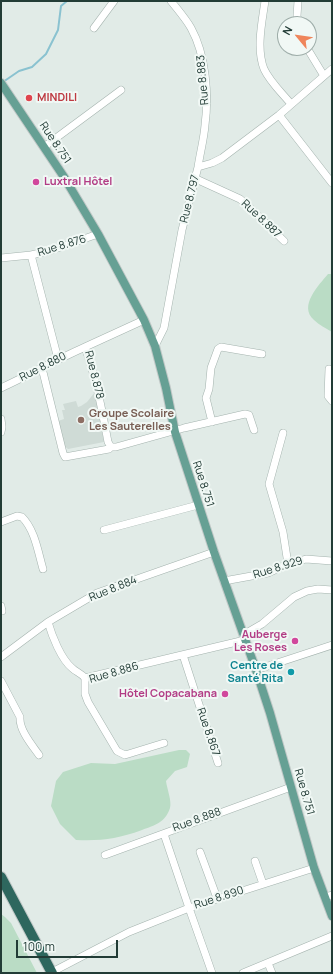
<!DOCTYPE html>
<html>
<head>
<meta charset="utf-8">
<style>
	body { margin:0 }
	#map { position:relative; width:333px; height:974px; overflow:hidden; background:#e1ebe7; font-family:Manrope,sans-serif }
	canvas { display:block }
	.frame { position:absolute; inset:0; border:2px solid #223c36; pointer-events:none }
	.north { position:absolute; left:277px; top:16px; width:40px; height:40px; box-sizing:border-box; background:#f1f8f5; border:1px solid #9eada9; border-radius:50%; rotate:299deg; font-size:11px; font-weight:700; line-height:16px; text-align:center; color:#223c36 }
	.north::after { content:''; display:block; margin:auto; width:14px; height:18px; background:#ef855b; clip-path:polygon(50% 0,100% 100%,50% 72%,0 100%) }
	.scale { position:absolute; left:16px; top:940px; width:102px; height:18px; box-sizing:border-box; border:2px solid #223c36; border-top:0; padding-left:5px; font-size:12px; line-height:14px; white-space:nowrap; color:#223c36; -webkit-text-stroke:3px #f1f8f5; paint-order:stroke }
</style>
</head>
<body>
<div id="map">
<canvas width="333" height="974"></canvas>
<div class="frame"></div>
<div class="north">N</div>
<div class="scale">100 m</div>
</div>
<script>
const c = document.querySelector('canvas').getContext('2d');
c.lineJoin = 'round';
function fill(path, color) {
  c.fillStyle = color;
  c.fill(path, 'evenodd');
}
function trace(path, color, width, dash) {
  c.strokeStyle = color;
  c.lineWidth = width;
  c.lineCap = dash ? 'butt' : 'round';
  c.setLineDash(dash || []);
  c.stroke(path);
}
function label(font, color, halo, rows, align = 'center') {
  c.font = font + ' Manrope,sans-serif';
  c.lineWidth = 4;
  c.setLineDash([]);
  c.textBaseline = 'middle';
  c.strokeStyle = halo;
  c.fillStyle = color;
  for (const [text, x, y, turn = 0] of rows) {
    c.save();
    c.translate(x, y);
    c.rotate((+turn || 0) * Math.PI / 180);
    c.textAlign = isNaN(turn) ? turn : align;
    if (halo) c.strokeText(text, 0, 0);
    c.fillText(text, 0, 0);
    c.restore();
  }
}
const built = new Path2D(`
	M95,392l9,50 -36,7 -5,-4 -5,-24 6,-2 -2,-9h3l-2,-6 13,-3 2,6 3,-1 6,-4z`);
const green = new Path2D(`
	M328,274h4v58c-6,-4 -13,-7 -18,-12 -16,-14 5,-35 14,-46z
	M179,750h7l4,4 -3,13 -12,4 -9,10c1,8 6,20 4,27 -5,15 -15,17 -28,22 -25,9 -40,11 -66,10l-16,-16 -9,-18 5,-25 7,-9 28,-9 24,1z
	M1,914l4,3 6,6 26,50h-36z`);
const stream = new Path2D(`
	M3,82l16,-11 13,-4 14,-13 12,-24 3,-24 6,-5`);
const minor = new Path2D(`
	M171,1c7,9 15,18 20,27 15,27 18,67 14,97 -1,14 -5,28 -7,42
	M265,1c-3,21 -9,48 -1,68 6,13 18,24 27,35
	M298,1l-1,15 2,8
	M94,28l20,-27
	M307,48l17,28
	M279,115l53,68
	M44,147l77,-57
	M194,178l46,21 6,5 38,37
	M31,255l27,104
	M1,258l30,-3 18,-4 49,-17
	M144,320l-59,27c11,31 17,63 23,95l3,5h5l68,-19 61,-14 4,1 5,15
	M155,346l9,-18 18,-98 16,-63 14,-4 10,-5 57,-43 53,-46
	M42,368l21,85 2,4 44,-8 2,-2
	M329,369l-1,27 4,5
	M1,388c28,-13 55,-28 84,-41
	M1,419l1,8 -1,5
	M212,422l-6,-24 3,-9 2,-21 7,-19 3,-2 41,7
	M283,433l-14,51 14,48 5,32
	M1,522l16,-6 5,1c13,13 16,35 21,52
	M104,530l94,-25
	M224,581l44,-8 20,-9 18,-5 26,2
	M1,606l1,5
	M48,622c4,14 13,37 24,46 4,4 9,5 13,10
	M243,635l19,-11 32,-27 13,-6 11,-2 14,1
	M183,655l35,108
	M1,657l47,-35 49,-29 117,-41
	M256,670l76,-25
	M1,681l19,36c-1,13 12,28 19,38
	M164,743l-39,12 -8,-4 -29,-49 -3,-8v-16l160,-38
	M200,852l17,46
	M105,855l186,-68
	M255,861l8,23
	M325,897l7,-2
	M268,963l4,10
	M52,972l77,-40 60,-24 -24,-71v-3
	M212,973l-23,-65 125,-40
	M243,973l89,-37`);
const major = new Path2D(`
	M1,83l63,94 34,57 46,86 11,26 11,42 9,44 39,120 42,118 14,43 44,155 18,48`);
const highway = new Path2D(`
	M1,877l51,96`);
const markers = [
	[29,98,4,"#e0444e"],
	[36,182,4,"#d1479c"],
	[81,420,4,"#8d6e63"],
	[295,641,4,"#d1479c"],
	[291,672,4,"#0f9aa8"],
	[225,694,4,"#d1479c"]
];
const streetNames = [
	["Rue 8.883",203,80,-95],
	["Rue 8.751",55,143,56],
	["Rue 8.797",190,199,-76],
	["Rue 8.887",261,219,43],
	["Rue 8.876",62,246,-17],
	["Rue 8.880",43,367,-27],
	["Rue 8.878",94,375,76],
	["Rue 8.751",203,484,72],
	["Rue 8.929",278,568,-17],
	["Rue 8.884",113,589,-22],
	["Rue 8.886",114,673,-16],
	["Rue 8.867",208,732,71],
	["Rue 8.751",304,792,74],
	["Rue 8.888",197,820,-20],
	["Rue 8.890",219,898,-18]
];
const healthNames = [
	["MINDILI",37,98]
];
const hotelNames = [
	["Luxtral Hôtel",44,182,"left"],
	["Auberge",287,635],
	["Les Roses",287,648],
	["Hôtel Copacabana",217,694]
];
const educationNames = [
	["Groupe Scolaire",89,414],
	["Les Sauterelles",89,427]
];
const cultureNames = [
	["Centre de",283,666],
	["Santé Rita",283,679]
];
fill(built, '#cfdbd6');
fill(green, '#badcc5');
trace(stream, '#8ac2d0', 2);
trace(minor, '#a4b3ae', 8);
trace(major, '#c1c8c7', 10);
trace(highway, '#c1c8c7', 12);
trace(minor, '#fff', 7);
trace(major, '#66a094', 8);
trace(highway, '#2e675e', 10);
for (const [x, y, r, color] of markers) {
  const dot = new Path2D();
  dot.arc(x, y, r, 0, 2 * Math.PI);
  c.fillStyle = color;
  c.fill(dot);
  trace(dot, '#f1f8f5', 1.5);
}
label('11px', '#223c36', '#f1f8f5', streetNames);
label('bold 11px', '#be3a42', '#f1f8f5', healthNames, 'left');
label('bold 11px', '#b23c85', '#f1f8f5', hotelNames, 'right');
label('bold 11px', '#785e54', '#f1f8f5', educationNames, 'left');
label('bold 11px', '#0d838f', '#f1f8f5', cultureNames, 'right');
</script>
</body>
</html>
